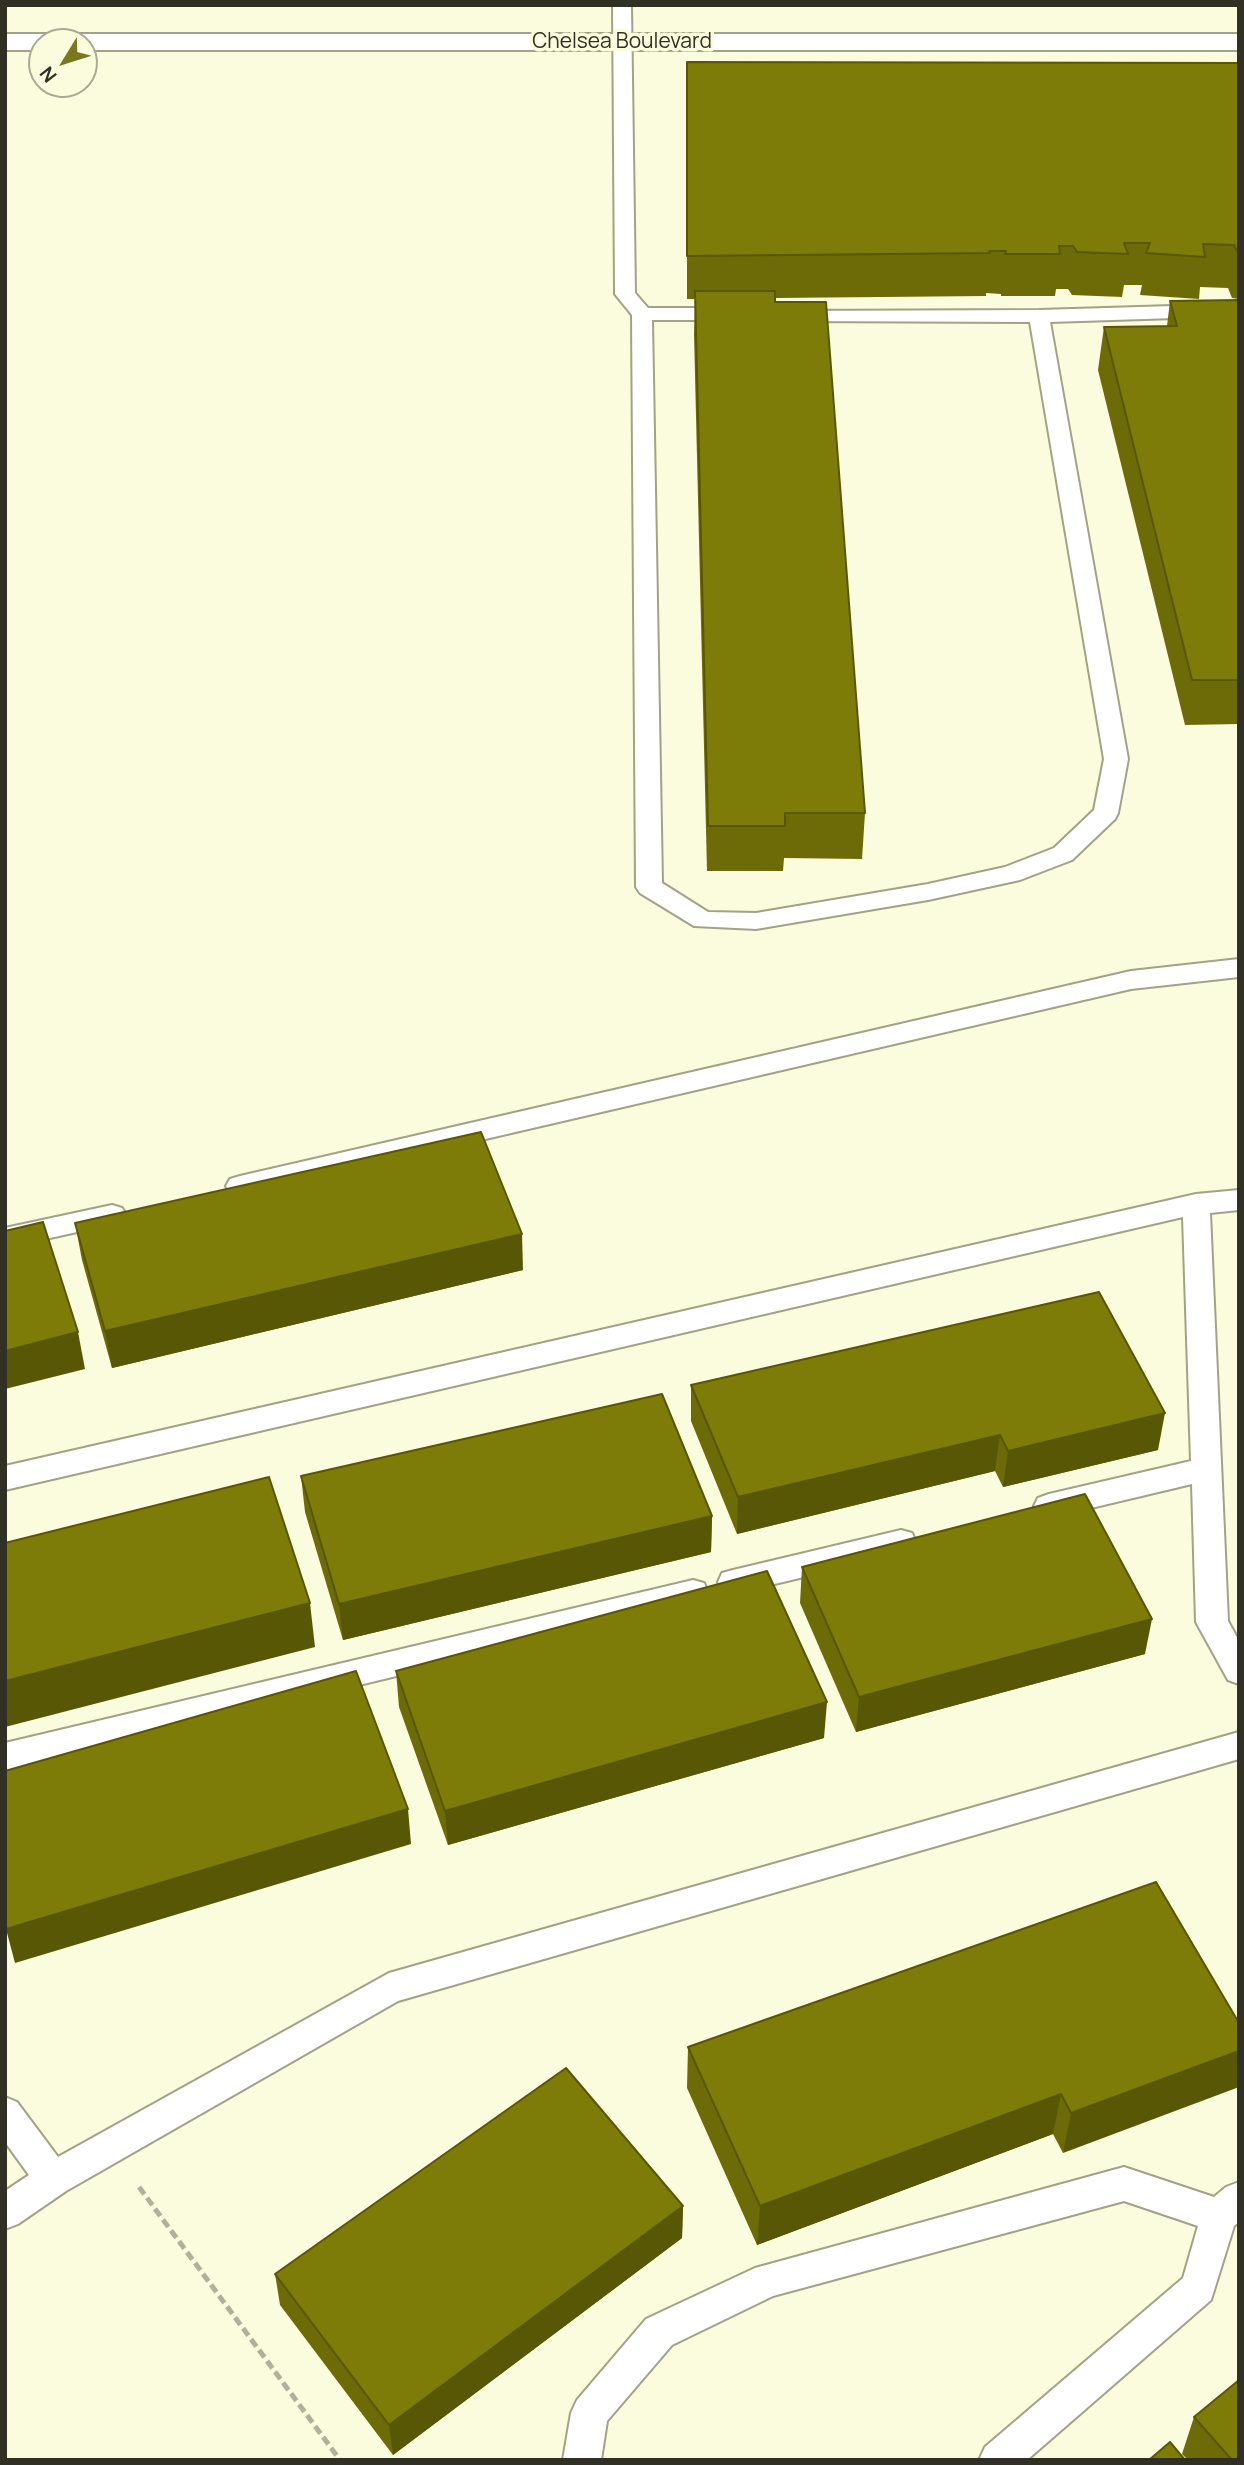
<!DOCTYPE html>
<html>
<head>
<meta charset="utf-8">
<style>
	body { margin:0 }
	#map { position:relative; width:1244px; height:2465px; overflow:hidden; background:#fbfcde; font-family:Manrope,sans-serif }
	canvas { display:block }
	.frame { position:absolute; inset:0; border:7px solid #303025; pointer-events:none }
	.north { position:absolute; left:28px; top:28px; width:70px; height:70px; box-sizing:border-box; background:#fbfcde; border:2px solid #aaaa94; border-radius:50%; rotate:232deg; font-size:19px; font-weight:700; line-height:28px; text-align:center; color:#303025 }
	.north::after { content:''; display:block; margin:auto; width:24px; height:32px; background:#79781e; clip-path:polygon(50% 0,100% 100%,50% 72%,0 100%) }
</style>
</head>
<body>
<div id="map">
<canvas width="1244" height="2465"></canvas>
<div class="frame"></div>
<div class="north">N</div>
</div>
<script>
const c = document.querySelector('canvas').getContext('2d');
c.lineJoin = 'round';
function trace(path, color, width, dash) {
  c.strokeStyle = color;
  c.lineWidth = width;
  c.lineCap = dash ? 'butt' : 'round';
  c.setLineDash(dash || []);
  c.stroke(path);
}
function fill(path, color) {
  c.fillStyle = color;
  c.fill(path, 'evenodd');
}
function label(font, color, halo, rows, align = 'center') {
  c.font = font + ' Manrope,sans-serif';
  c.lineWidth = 7;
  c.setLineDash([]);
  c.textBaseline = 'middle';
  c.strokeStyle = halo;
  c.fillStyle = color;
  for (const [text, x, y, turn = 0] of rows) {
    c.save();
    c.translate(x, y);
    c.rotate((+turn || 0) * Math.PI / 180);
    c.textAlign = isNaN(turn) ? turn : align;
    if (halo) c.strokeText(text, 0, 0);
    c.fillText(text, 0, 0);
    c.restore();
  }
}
const path = new Path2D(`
	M139,2187l201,273`);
const service = new Path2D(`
	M613,5h18l4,288 13,15h86l7,2 3,4 -3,4 -7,2h-82l10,563 46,29 48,1 172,-29 77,-17 49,-19 40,-38 10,-51 -74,-437 -242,-1 -7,-2 -3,-4 3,-4 258,-1 200,-6v12l-189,6 78,437 -10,54 -3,6 -43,41 -52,20 -92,20 -172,29 -62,-3 -54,-33 -4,-6 -4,-572 -17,-21z
	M1239,959v18l-108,12 -891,207 -10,-3 -4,-7 4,-7 10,-3 891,-205z
	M1239,1190v20l-29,3 18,408 11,20v43l-11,-4 -32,-58 -4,-138 -143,34 -11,-4 -4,-8 4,-8 11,-4 142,-33 -8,-244 -1178,273v-24l1191,-272z
	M112,1205l10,3 4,7 -4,7 -117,26v-20z
	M901,1530l11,3 4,9 -4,9 -179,43 -11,-3 -4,-9 4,-9 11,-3z
	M693,1580l11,3 4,9 -4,9 -11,3 -688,167v-28z
	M1239,1732v27l-841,242 -332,190 -48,33 -13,5v-38l24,-16 -24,-33v-45l12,5 41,55 331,-184z
	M1124,2167l90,30 12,-10 13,-5v40l-5,4 -23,74 -184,160h-48l6,-13 198,-169 15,-52 -74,-25 -351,95 -101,49 -65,76 -6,39h-38l8,-47 6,-13 69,-81 109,-51z`);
const tertiary = new Path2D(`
	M5,34h1234v16h-1155v-8h-42v8h-37z`);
const wall = new Path2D(`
	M687,62l552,1v236l-7,-1 -4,-10 -28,-1 -1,12 -59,-4 2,-10h-18l-2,12 -50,-2 -4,-6h-12l-1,7h-54v-2l-15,-1v3l-211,2 90,515 -3,46 -78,-1 -1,13h-76l-13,-537 1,-35h-8z
	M1239,300v424l-54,1 -87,-355 6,-43 63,-1 3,-25z
	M75,1223l448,47 -411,98 -30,-108z
	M691,1385l467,65 -155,37 -8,-16 -258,63 -46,-113z
	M301,1476l411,40 -1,36 -368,88 -38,-128z
	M802,1567l343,87 -289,78 -56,-129z
	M396,1671l428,67 -376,107 -49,-138z
	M1156,1882l-93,271 -10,-19 -296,111 -70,-157 1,-41z
	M683,2206l-1,32 -289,217 -113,-150 -5,-31z
	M1194,2417l45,43h-51l-6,-6z`);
const shadedWall = new Path2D(`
	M522,1234l1,36 -411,98 -7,-37z
	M78,1332l7,37 -80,20v-38z
	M1165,1413l-7,37 -155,37 5,-36z
	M1000,1435l-5,36 -258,63 1,-37z
	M712,1516l-1,36 -368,88 -4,-36z
	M310,1603l5,44 -310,80v-46z
	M1152,1619l-7,35 -289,78 3,-35z
	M827,1702l-3,36 -376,107 -3,-34z
	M408,1809l3,35 -396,119 -9,-34z
	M1239,2051v36l-176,66 8,-40z
	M1061,2094l-8,40 -296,111 3,-39z
	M683,2206l-1,32 -289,217 -4,-30z`);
const building = new Path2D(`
	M687,62l552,1v192l-5,-10 -31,-1 2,13 -59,-4 4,-10h-26l4,11 -51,-2 -4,-6h-14l1,8h-55l1,-3h-17l1,2 -303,3z
	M695,291h80v11h51l39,511h-80v13h-77z
	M1239,300v380h-47l-88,-353 73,-1 -7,-25z
	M481,1132l41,102 -417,97 -30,-108z
	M43,1222l35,110 -73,19v-120z
	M1099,1292l66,121 -157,38 -8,-16 -262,62 -47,-112z
	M662,1394l50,122 -373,88 -38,-128z
	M269,1477l41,126 -305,78v-138z
	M1085,1494l67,125 -293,78 -57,-130z
	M767,1571l60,131 -382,109 -49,-140z
	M356,1671l52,138 -402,120 -1,-158z
	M1156,1882l83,141v28l-168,62 -10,-19 -301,112 -72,-159z
	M566,2068l117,138 -294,219 -114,-151z
	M1239,2380v80h-7l-38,-43z
	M1170,2442l15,18h-36z`);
const farStreetnames = [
	["Chelsea Boulevard",622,42]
];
trace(service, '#a1a286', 4);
trace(tertiary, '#a1a286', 4);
trace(path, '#b0b19a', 5, [9, 4.5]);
fill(service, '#fff');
fill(tertiary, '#fff');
fill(wall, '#6c6b08');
fill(shadedWall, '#585706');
fill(building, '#7e7c09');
trace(building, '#585706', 2);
label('21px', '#303025', '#fbfcde', farStreetnames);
</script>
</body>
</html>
